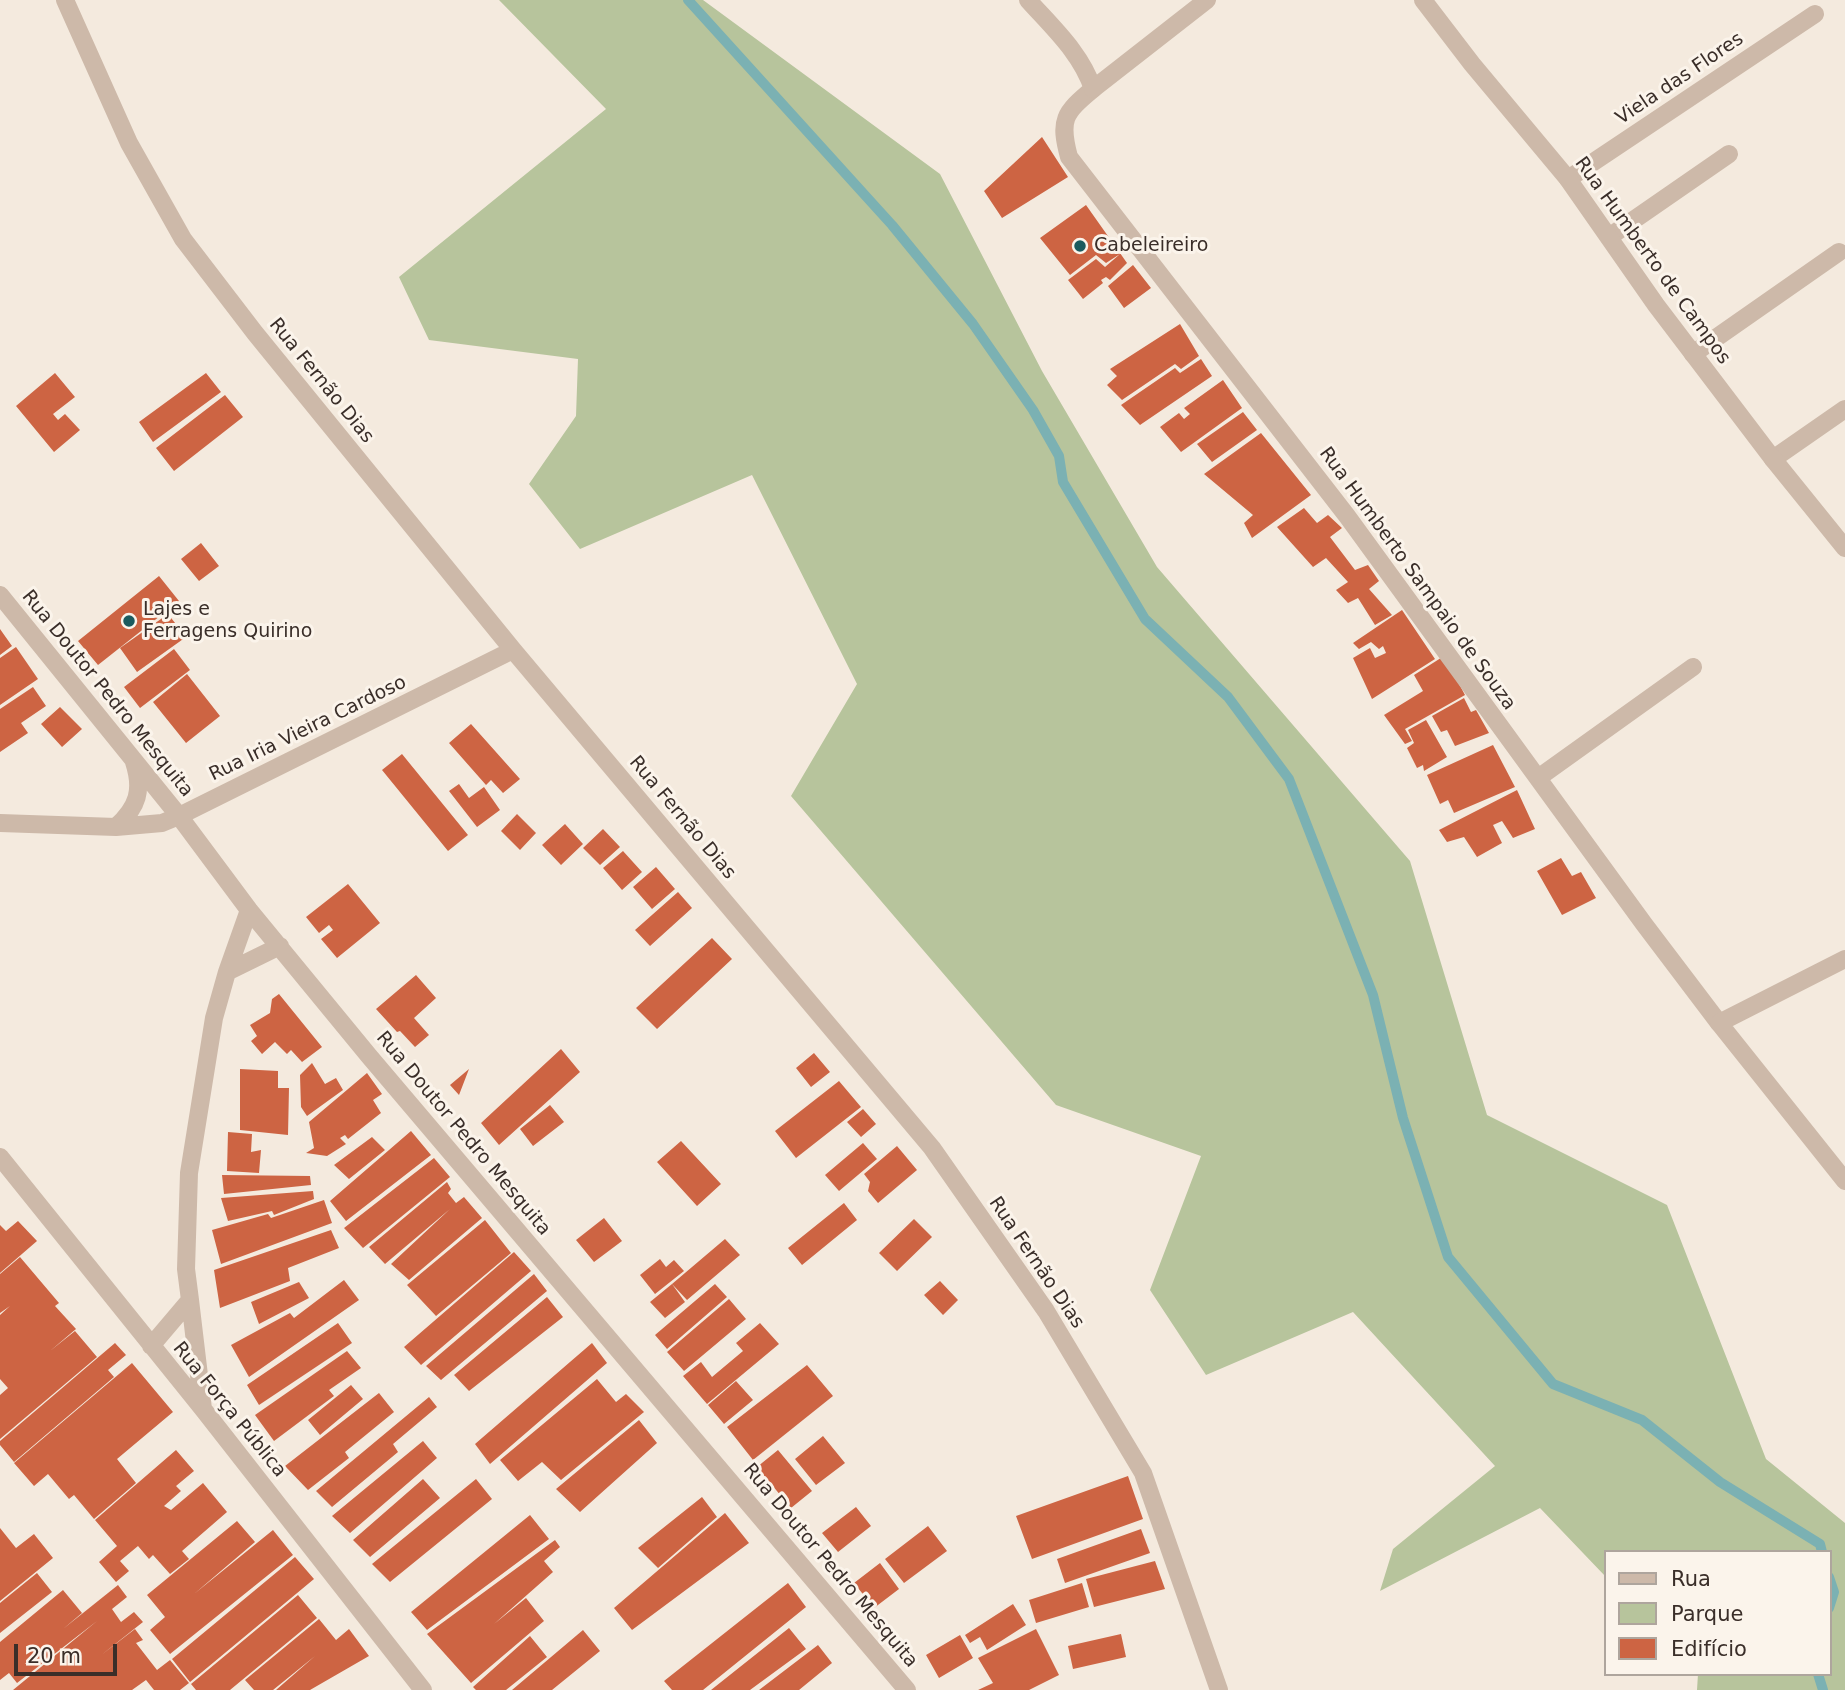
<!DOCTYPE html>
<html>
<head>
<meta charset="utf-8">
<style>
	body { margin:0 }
	#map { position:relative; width:1845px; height:1690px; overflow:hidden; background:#f4eade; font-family:"DejaVu Sans",sans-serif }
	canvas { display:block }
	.legend { position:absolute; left:1604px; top:1550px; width:228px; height:126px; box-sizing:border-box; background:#fbf4eb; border:2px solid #aea59d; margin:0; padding:9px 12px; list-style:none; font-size:21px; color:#3a2e29 }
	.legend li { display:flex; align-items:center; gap:14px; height:35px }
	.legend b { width:35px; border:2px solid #aea59d }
	.scale { position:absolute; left:14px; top:1644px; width:103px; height:32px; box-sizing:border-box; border:4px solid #3a2e29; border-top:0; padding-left:9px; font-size:21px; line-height:24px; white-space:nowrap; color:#3a2e29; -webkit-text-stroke:5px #fbf4eb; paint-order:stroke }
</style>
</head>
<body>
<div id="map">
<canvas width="1845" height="1690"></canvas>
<ul class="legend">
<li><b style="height:9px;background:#cdb9a9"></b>Rua</li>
<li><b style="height:19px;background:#b7c49c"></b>Parque</li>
<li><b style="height:19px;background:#cd6443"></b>Edifício</li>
</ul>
<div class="scale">20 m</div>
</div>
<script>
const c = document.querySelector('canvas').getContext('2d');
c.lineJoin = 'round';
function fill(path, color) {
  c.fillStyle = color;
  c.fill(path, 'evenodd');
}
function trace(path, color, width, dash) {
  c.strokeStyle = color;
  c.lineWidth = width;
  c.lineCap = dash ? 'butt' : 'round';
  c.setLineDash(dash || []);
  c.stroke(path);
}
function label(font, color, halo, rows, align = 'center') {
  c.font = font + ' "DejaVu Sans",sans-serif';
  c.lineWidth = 6;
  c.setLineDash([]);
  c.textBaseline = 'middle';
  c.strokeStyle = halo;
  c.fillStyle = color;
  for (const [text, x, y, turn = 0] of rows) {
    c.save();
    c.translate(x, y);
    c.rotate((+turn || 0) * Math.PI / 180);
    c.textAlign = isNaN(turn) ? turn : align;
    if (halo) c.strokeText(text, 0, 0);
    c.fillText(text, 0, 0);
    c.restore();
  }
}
const green = new Path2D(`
	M499,0h204l237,174 102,197 115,196 253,294 77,254 180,90 99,254 79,64v167h-148l1,-16h131v-122h-224v24l-65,-68 -160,83 13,-42 102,-83 -142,-154 -147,63 -56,-85 51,-134 -145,-51 -265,-309 66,-112 -105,-209 -172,74 -51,-65 47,-68 2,-57 -149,-19 -30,-63 207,-168z`);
const stream = new Path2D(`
	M688,0l204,225 81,99 60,86 26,46 4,26 82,137 83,78 61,82 84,216 30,123 45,139 105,127 89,36 78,62 100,62 2,8
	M1829,1577l5,15 -5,16
	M1818,1674l5,16`);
const building = new Path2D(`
	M1042,137l26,40 -66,41 -18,-27z
	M1086,205l41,58 -17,17 -4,-3 -5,3 2,3 -20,16 -15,-19 28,-21 9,8 15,-13 -14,9 -10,-8 -26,20 -30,-37z
	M1133,265l18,23 -27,20 -16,-22z
	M1180,324l19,32 -18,13 -6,-5 -53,36 -15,-15 10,-9 -7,-7z
	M1201,359l11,17 -72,49 -19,-20 54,-37 5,5z
	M55,373l20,24 -22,17 5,6 7,-6 15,16 -26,22 -38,-46z
	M206,373l15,19 -68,50 -14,-20z
	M1223,380l19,28 -61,44 -21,-25 19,-14 5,6 6,-5 -6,-6z
	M225,395l18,22 -69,54 -18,-23z
	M1243,412l14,18 -45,32 -15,-18z
	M1261,433l50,62 -59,43 -8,-15 9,-8 -49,-41z
	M1304,508l13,15 11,-8 14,13 -12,9 25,33 13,-5 11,16 -10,8 23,26 -17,10 -17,-27 -10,5 -12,-13 12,-8 -22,-24 -13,9 -36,-40z
	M201,543l18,23 -20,15 -18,-22z
	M159,576l20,25 -81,64 -20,-24z
	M1402,610l33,49 -63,40 -19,-41 17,-10 5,10 11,-5 -3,-7 -4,3 -8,-7 -12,7 -6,-6z
	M168,614l18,23 -49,35 -17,-24z
	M0,629l12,17 -12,9z
	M16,647l22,32 -38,26v-47z
	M174,649l16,21 -50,38 -16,-21z
	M1444,656l21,39 -60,34 7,12 -7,3 -21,-29 39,-24 -9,-16z
	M187,674l33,42 -34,27 -33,-41z
	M33,687l13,19 -25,17 7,10 -28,19v-43z
	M1464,698l7,14 5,-2 13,23 -34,13 -8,-16 -6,2 -9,-16z
	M60,707l22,22 -20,18 -21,-23z
	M1426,720l21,37 -23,14 -1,-6 -6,3 -10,-20 7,-5 -6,-13z
	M471,724l49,55 -17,14 -12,-13 -5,5 -37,-42z
	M1493,745l22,42 -61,26 -6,-13 -8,4 -13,-29z
	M402,754l66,81 -20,16 -66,-81z
	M459,784l10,14 15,-11 16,23 -23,17 -28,-36z
	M1517,790l18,39 -22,9 -11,-17 -9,4 9,18 -25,14 -13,-20 -17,5 -8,-12z
	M517,814l19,19 -16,17 -19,-19z
	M565,824l18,20 -22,21 -19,-20z
	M603,829l17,18 -20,18 -17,-17z
	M623,851l19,21 -20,18 -19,-22z
	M1561,858l11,18 9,-4 15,26 -34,17 -25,-44z
	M656,867l19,22 -23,20 -19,-22z
	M348,884l32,39 -43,35 -16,-19 12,-9 -4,-5 -10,8 -13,-16z
	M678,892l14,16 -42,38 -15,-16z
	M712,938l20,21 -75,70 -21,-21z
	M416,975l20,23 -22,20 15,17 -14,12 -15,-16 -3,1 -21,-23z
	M279,994l43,53 -20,15 -11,-12 -4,4 -12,-12 -13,12 -11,-13 6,-5 -7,-11 20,-12 2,-14z
	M561,1049l19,23 -81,73 -18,-22z
	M814,1053l16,19 -19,15 -15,-19z
	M312,1063l13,21 11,-6 7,12 -36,26 -6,-9 -1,-32z
	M240,1069l38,2v17h11l-1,47 -48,-5z
	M469,1069l-10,26 -9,-10z
	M367,1073l15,21 -9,6 8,13 -33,26 -3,-4 -5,3 6,6 -19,12 -21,-3 8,-5 -5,-26z
	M839,1081l22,26 -65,51 -21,-27z
	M550,1105l14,17 -31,24 -13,-17z
	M863,1109l13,15 -15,13 -14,-15z
	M411,1131l20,24 -85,66 -16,-20z
	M228,1132l24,2 -1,18 10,-2 -2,23 -32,-2z
	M372,1137l13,13 -36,29 -15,-14z
	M681,1141l40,43 -24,22 -40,-44z
	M863,1143l14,16 -38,32 -14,-16z
	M897,1146l20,24 -39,33 -10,-12 2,-9 -6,-8z
	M434,1158l16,19 -87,71 -19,-20z
	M222,1175l88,1 1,9 -87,9z
	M447,1182l4,7 -3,4 8,10 8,-6 18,21 -73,62 -18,-16 59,-55 -65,55 -16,-17z
	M313,1191l1,8 -40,16 -2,-4 -44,10 -7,-23z
	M324,1200l8,23 -111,41 -9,-34 56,-16 3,4z
	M844,1203l13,17 -55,45 -14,-17z
	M604,1218l18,23 -28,21 -18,-22z
	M914,1219l18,18 -35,34 -18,-18z
	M485,1220l26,33 -75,63 -29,-31z
	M18,1221l19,20 -37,32v-48l6,6z
	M331,1230l8,18 -51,20 2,13 -70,27 -6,-38z
	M725,1239l15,16 -53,45 -15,-16z
	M514,1252l17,19 -110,94 -17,-18z
	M20,1257l39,46 -4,3 21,23 -26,22 25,-20 22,26 -97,82v-44l8,-7 -8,-9v-64l10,-9 -10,7v-39z
	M660,1259l6,8 8,-7 10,11 -29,23 -15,-19z
	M534,1274l13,17 -106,89 -15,-14z
	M344,1280l15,20 -110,77 -18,-32 59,-32 4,5z
	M940,1281l18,19 -15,15 -19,-20z
	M299,1282l10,16 -50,26 -8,-22z
	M672,1284l13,18 -20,16 -15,-16z
	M715,1284l12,13 -60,52 -12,-14z
	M547,1297l16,20 -94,74 -15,-16z
	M729,1299l17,20 -62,52 -17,-19z
	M338,1323l14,20 -93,62 -12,-20z
	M760,1323l19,21 -72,60 -24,-28 18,-14 11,15 31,-26 -7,-8z
	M115,1343l11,12 -18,15 6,7 -100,85 -14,-17v-4z
	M592,1343l15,20 -117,101 -15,-20z
	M347,1351l14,17 -32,22 5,6 -60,45 -19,-26z
	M132,1363l41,49 -56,47 19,24 -42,36 -20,-24 -5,4 -21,-25 -14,12 -20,-23z
	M807,1365l26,31 -80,64 -26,-33z
	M597,1379l19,23 10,-8 18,18 -83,68 -19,-18 -24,19 -18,-21z
	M736,1381l17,19 -29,24 -16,-19z
	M351,1385l12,14 -43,36 -12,-15z
	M379,1393l15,19 -49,40 4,6 -41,32 -23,-24z
	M429,1397l8,10 -44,37 5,8 -66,55 -16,-16z
	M639,1420l18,23 -77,69 -24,-23z
	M823,1436l22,27 -29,22 -21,-26z
	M423,1441l14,17 -87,75 -18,-17z
	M176,1450l18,21 -18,15 5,5 -17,15 7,4 32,-27 24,29 -45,39 7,8 -19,15 -17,-19 -4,4 -11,-13 -18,15 9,10 -13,11 -17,-20 18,-16 -22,-26z
	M778,1450l34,41 -21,17 -34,-41z
	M1128,1476l15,43 -111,40 -16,-43z
	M423,1479l17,19 -70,59 -17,-17z
	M476,1479l16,20 -102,83 -18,-18z
	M702,1497l15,20 -59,51 -20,-20z
	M856,1507l15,19 -33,26 -16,-19z
	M725,1513l24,30 -117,87 -18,-22z
	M530,1515l19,24 -122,91 -16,-18z
	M237,1521l18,21 -61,52 79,-64 20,25 -123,99 -20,-24 15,-13 -18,-22z
	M928,1526l19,25 -43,32 -19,-24z
	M0,1528l16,20 18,-14 19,24 -53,43z
	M1141,1529l9,24 -85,30 -8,-24z
	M555,1540l5,7 -16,14 9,11 -59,52 32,-26 18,23 -73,62 -44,-49z
	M295,1557l19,22 -124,103 -18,-23z
	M1155,1561l10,28 -71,18 -8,-28z
	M880,1563l19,26 -25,19 -20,-25z
	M37,1573l15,19 -52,41v-30z
	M788,1583l18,24 -103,83h-31l-8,-9z
	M1082,1583l7,24 -53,16 -7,-23z
	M118,1585l9,12 -15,12 9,13 13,-10 9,10 -43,34 35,-27 8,11 -7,3 21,27 13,-10 19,23 -9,7h-26l-8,-10 -14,10h-119l84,-69 -80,62 -8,-10 -9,7v-38l63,-52 19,23 -19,16z
	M298,1595l19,23 -87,72h-34l-5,-6z
	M1013,1604l13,21 -39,25 -7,-13 -10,6 -5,-8z
	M319,1619l17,21 13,-11 20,27 -59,34h-34l39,-34 -42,34h-19l-9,-10z
	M789,1628l17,21 -56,41h-39z
	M1036,1629l23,46 -30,15h-51l15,-7 -15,-25z
	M583,1630l17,21 -48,39h-40z
	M1121,1634l5,23 -53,12 -5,-23z
	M960,1635l13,23 -34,20 -13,-23z
	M530,1636l17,21 -41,33h-30l-3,-3z
	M818,1645l14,18 -33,27h-40z`);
const service = new Path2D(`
	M1028,0c25,28 53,53 65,89 -29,24 -34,31 -24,68l278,359 297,408 75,99
	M1568,179l247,-165
	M1609,237l120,-83
	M1693,354l146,-102
	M1773,459l72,-50
	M1538,778l155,-111`);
const minor = new Path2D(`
	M65,0l64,143 54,96 72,94 258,317 419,498 114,163 97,162 76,217
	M1423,0l49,64 96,115 88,126 117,154 72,89
	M1093,89l114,-89
	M0,595l179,221 70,94 120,146 538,634
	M134,762c9,28 4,45 -18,65l46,-4 17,-7 334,-166
	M0,823l116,4
	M249,910l-22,62 53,-26
	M1845,959l-126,64 126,158
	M0,1157l203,252 220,281
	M190,1300l-4,-31 3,-96 25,-155 13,-46
	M151,1346l39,-46 13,109`);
const markers = [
	[1080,246,7,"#1b5a5e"],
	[129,621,7,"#1b5a5e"]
];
const streetNames = [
	["Viela das Flores",1680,79,-34],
	["Rua Humberto de Campos",1652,261,54],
	["Rua Fernão Dias",321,381,51],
	["Rua Humberto Sampaio de Souza",1417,579,54],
	["Rua Doutor Pedro Mesquita",107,694,51],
	["Rua Iria Vieira Cardoso",308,729,-26],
	["Rua Fernão Dias",682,818,50],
	["Rua Doutor Pedro Mesquita",463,1134,50],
	["Rua Fernão Dias",1036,1263,56],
	["Rua Força Pública",229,1410,51],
	["Rua Doutor Pedro Mesquita",830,1566,50]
];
const poiNames = [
	["Cabeleireiro",1094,246],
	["Lajes e",143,610],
	["Ferragens Quirino",143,632]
];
fill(green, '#b7c49c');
trace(stream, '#7bb1b3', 10);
fill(building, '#cd6443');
trace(service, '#cdb9a9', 18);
trace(minor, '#cdb9a9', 18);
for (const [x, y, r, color] of markers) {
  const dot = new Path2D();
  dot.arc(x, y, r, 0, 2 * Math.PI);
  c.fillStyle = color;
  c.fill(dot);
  trace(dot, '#fbf4eb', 2.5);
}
label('19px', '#3a2e29', '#fbf4eb', streetNames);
label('19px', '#3a2e29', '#fbf4eb', poiNames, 'left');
</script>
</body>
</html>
